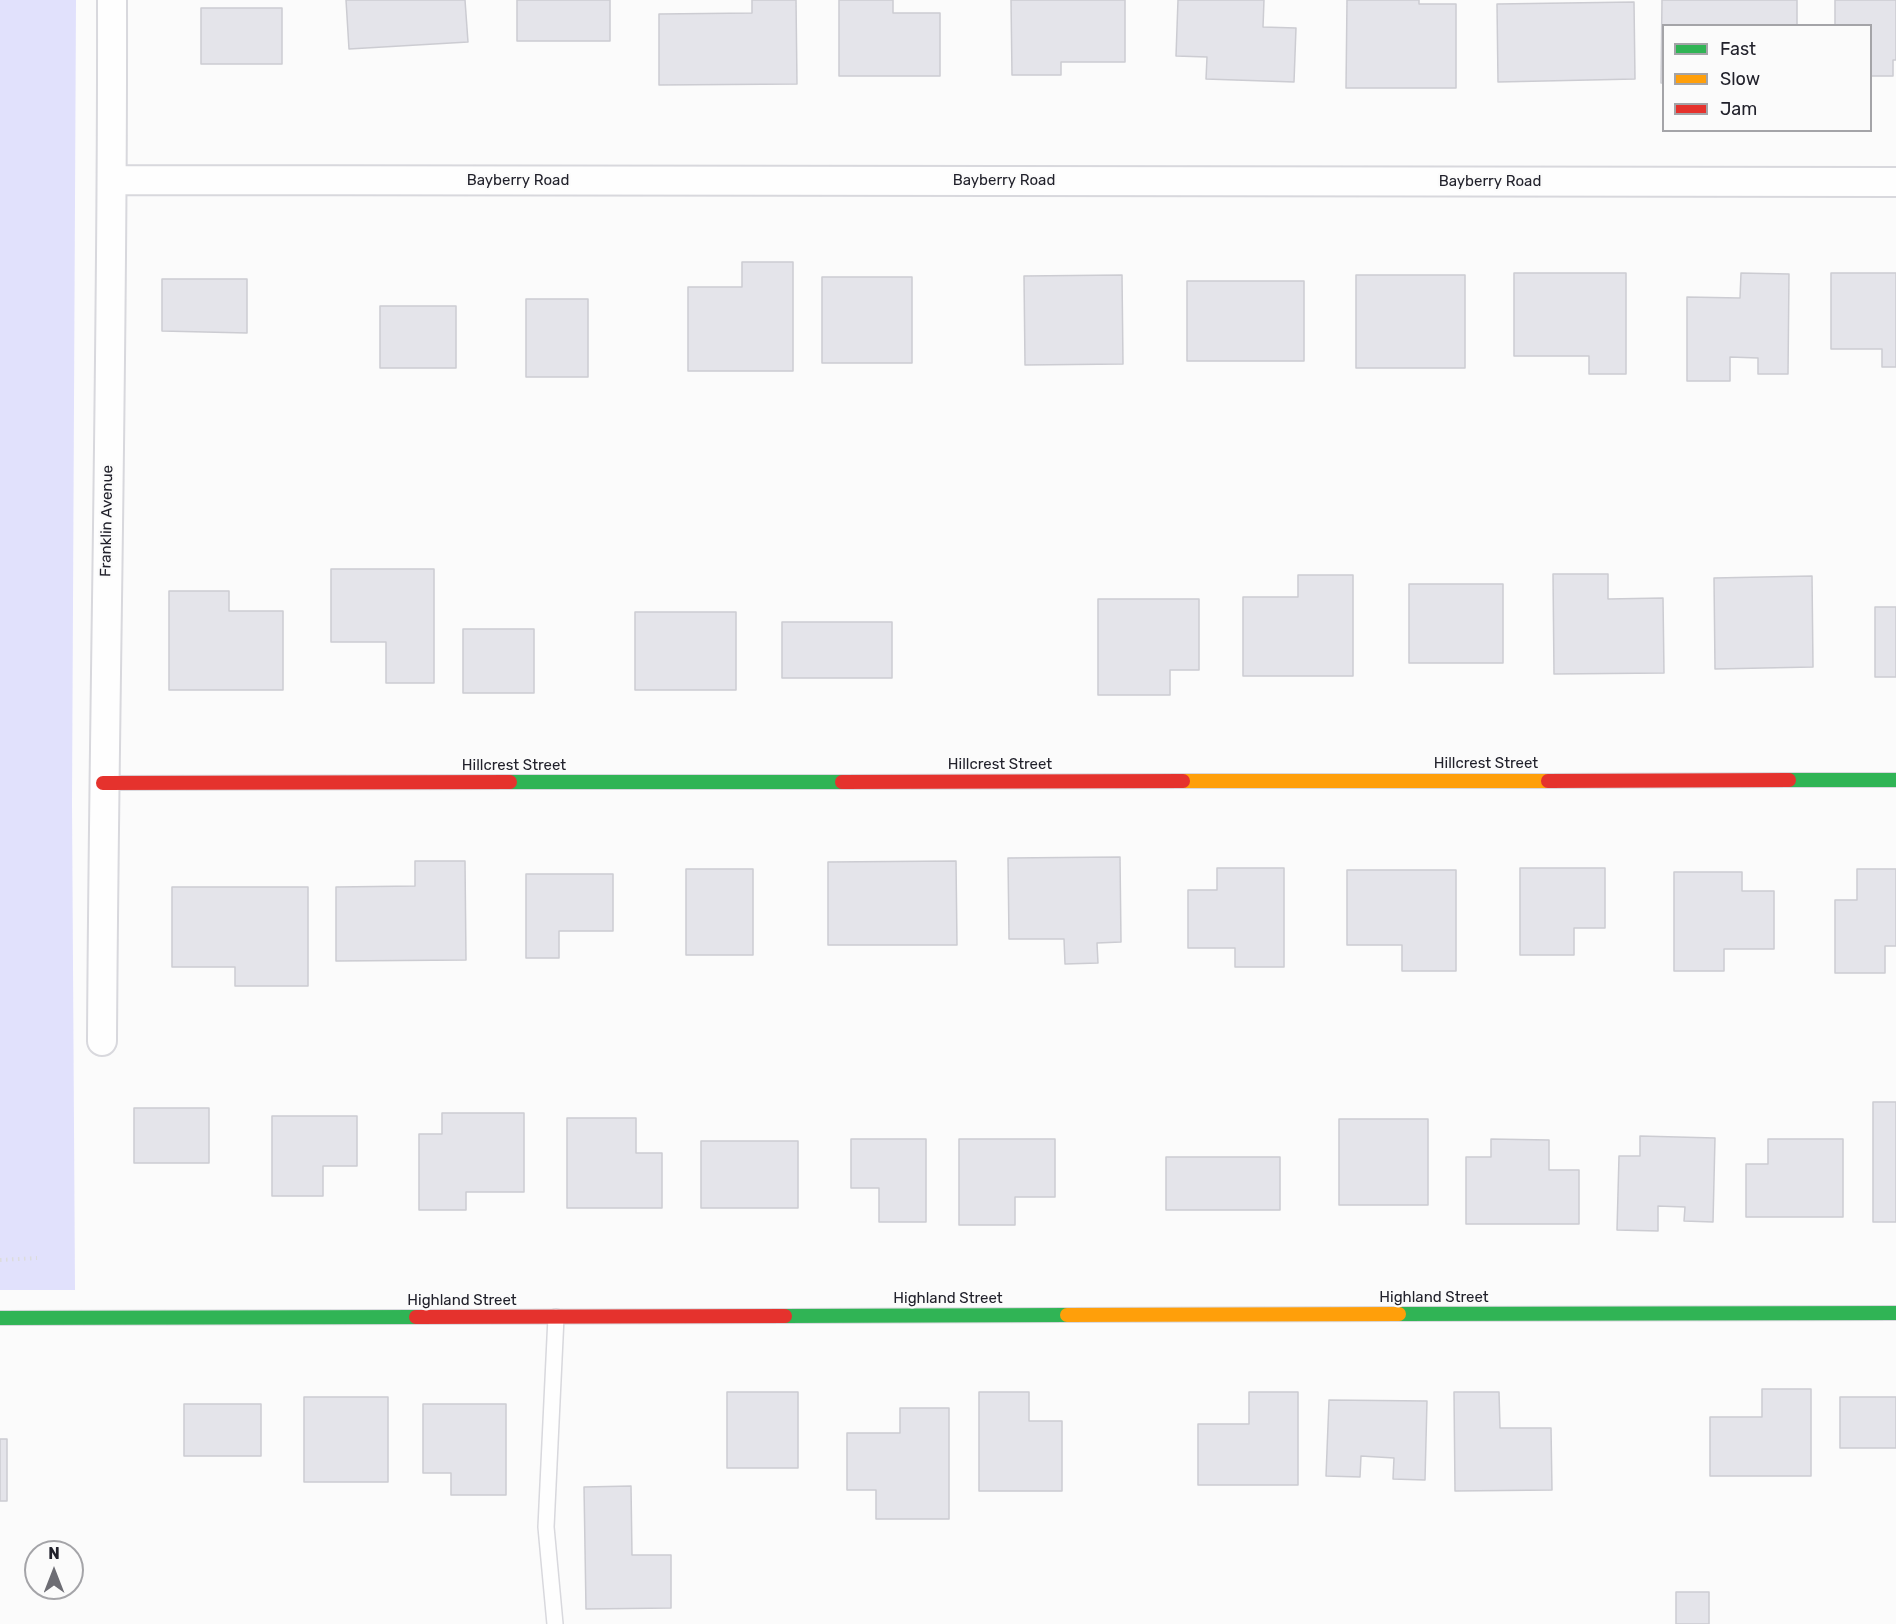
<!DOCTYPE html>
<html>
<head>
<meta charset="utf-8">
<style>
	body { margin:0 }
	#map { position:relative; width:1896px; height:1624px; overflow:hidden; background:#fbfbfb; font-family:Rubik,sans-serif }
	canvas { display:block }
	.legend { position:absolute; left:1662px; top:24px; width:210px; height:108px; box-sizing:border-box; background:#fbfbfb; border:2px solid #a4a4a8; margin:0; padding:8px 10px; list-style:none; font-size:18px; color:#21212b }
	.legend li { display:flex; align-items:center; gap:12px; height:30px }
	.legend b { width:30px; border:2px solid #a4a4a8 }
	.north { position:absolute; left:24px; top:1540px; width:60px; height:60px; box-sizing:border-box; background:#fbfbfb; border:2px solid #a4a4a8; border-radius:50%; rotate:0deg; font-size:16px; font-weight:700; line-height:24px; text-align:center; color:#21212b }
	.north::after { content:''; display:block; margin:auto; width:21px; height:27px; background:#6d6d74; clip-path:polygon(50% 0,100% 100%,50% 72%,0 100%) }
</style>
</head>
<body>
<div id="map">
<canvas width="1896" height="1624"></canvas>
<ul class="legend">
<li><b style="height:8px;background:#30b455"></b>Fast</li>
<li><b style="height:8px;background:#ff9f0a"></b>Slow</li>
<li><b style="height:8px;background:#e5322d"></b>Jam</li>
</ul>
<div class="north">N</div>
</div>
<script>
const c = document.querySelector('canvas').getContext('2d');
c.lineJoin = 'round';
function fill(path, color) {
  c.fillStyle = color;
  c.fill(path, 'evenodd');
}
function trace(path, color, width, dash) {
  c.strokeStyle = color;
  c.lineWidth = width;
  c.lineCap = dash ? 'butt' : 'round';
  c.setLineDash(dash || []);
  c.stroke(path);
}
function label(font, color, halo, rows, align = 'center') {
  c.font = font + ' Rubik,sans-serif';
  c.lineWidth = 4.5;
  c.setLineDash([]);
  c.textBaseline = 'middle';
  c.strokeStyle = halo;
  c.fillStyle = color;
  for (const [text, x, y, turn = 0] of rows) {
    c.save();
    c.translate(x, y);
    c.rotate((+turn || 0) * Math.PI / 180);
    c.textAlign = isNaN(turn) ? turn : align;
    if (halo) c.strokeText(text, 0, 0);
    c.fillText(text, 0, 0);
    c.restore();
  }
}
const green = new Path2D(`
	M0,0h76l-4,803 3,487h-75z`);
const building = new Path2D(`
	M346,0h119l3,42 -119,7z
	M517,0h93v41h-93z
	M752,0h44l1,84 -138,1v-71l93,-1z
	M839,0h54v13h47v63h-101z
	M1011,0h114v62h-64v13h-49z
	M1178,0h86l-1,27 33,1 -2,54 -88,-3 1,-22 -31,-1z
	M1347,0h72v4h37v84h-110z
	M1662,0h135v26h-133v57h-3z
	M1835,0h61v60h-3v16h-23v-50h-35z
	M1634,2l1,77 -137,3 -1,-78z
	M201,8h81v56h-81z
	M742,262h51v109h-105v-84h54z
	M1514,273h112v101h-37v-18h-75z
	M1741,273l48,1 -1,100h-30v-16l-28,-1v24h-43v-84l53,1z
	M1831,273h65v94h-14v-18h-51z
	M1122,275l1,89 -98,1 -1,-89z
	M1356,275h109v93h-109z
	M822,277h90v86h-90z
	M162,279h85v54l-85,-2z
	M1187,281h117v80h-117z
	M526,299h62v78h-62z
	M380,306h76v62h-76z
	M331,569h103v114h-48v-41h-55z
	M1553,574h55v25l55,-1 1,75 -110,1z
	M1298,575h55v101h-110v-79h55z
	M1812,576l1,91 -98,2 -1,-91z
	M1409,584h94v79h-94z
	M169,591h60v20h54v79h-114z
	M1098,599h101v71h-29v25h-72z
	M1875,607h21v70h-21z
	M635,612h101v78h-101z
	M782,622h110v56h-110z
	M463,629h71v64h-71z
	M1120,857l1,85 -24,1 1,20 -33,1 -1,-25h-55l-1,-81z
	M415,861h50l1,99 -130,1v-74l79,-1z
	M956,861l1,84h-129v-83z
	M1217,868h67v99h-49v-19h-47v-58h29z
	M1520,868h85v60h-31v27h-54z
	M686,869h67v86h-67z
	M1857,869h39v77h-11v27h-50v-73h22z
	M1347,870h109v101h-54v-26h-55z
	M1674,872h68v19h32v58h-50v22h-50z
	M526,874h87v57h-54v27h-33z
	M172,887h136v99h-73v-19h-63z
	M1873,1102h23v120h-23z
	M134,1108h75v55h-75z
	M442,1113h82v79h-58v18h-47v-76h23z
	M272,1116h85v50h-34v30h-51z
	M567,1118h69v35h26v55h-95z
	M1339,1119h89v86h-89z
	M1640,1136l75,2 -2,84 -29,-1 1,-14 -27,-1v25l-41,-1 2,-74h21z
	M851,1139h75v83h-47v-34h-28z
	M959,1139h96v58h-40v28h-56z
	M1491,1139l58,1v30h30v54h-113v-67h25z
	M1768,1139h75v78h-97v-53h22z
	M701,1141h97v67h-97z
	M1166,1157h114v53h-114z
	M1762,1389h49v87h-101v-59h52z
	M727,1392h71v76h-71z
	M979,1392h50v29h33v70h-83z
	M1249,1392h49v93h-100v-61h51z
	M1454,1392h45l1,36h51l1,62 -97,1z
	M304,1397h84v85h-84z
	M1840,1397h56v51h-56z
	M1329,1400l98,1 -2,79 -32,-1 1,-21 -33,-2 -1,21 -34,-1z
	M184,1404h77v52h-77z
	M423,1404h83v91h-55v-22h-28z
	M900,1408h49v111h-73v-29h-29v-57h53z
	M0,1439h7v62h-7z
	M631,1486l1,69h39v53l-85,1 -2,-122z
	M1676,1592h33v32h-33z`);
const path = new Path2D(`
	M0,1260l37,-2`);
const lane = new Path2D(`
	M555,1624l-9,-97 10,-210`);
const street = new Path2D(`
	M113,180l1783,2
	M102,1041c2,-347 11,-694 10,-1041`);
const fast = new Path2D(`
	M1789,780h107
	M510,782h332
	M1399,1314l497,-1
	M785,1316l282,-1
	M0,1318l416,-1`);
const slow = new Path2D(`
	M1183,781h365
	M1067,1315l332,-1`);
const jam = new Path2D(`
	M1548,781l241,-1
	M842,782l341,-1
	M103,783l407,-1
	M416,1317l369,-1`);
const streetNames = [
	["Bayberry Road",518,181],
	["Bayberry Road",1004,181],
	["Bayberry Road",1490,182],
	["Franklin Avenue",107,521,-89],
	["Hillcrest Street",1486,764],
	["Hillcrest Street",1000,765],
	["Hillcrest Street",514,766],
	["Highland Street",1434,1298],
	["Highland Street",948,1299],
	["Highland Street",462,1301]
];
fill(green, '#e1e1fc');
fill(building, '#e4e4ea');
trace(building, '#ccccd2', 1.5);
trace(lane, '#d8d8dd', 18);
trace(street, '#d8d8dd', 32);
trace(fast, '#d8d8dd', 16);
trace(slow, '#d8d8dd', 16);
trace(jam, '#d8d8dd', 16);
trace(path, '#dcdcdc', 4, [1.5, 4.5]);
trace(lane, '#fefefe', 15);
trace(street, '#fefefe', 28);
trace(fast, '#30b455', 14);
trace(slow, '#ff9f0a', 14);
trace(jam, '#e5322d', 14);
label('15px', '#21212b', '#fbfbfb', streetNames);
</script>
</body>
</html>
